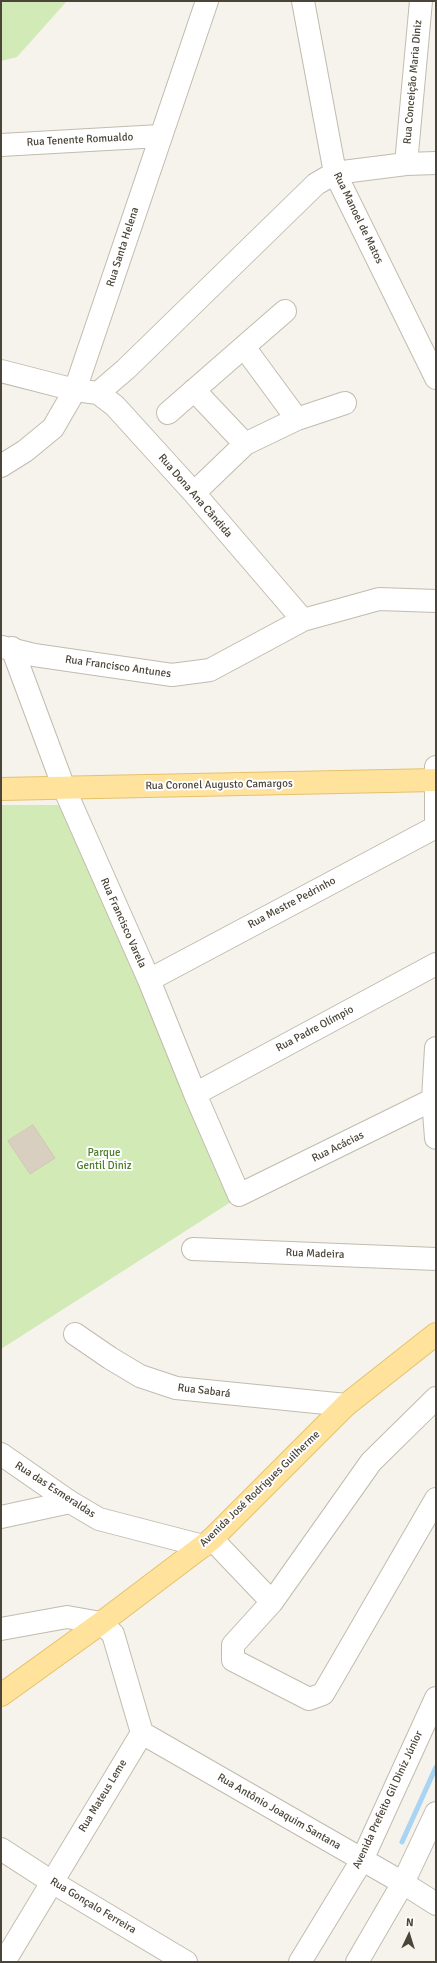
<!DOCTYPE html>
<html>
<head>
<meta charset="utf-8">
<style>
	body { margin:0 }
	#map { position:relative; width:437px; height:1963px; overflow:hidden; background:#f6f3ec; font-family:Signika,sans-serif }
	canvas { display:block }
	.frame { position:absolute; inset:0; border:2px solid #4b4439; pointer-events:none }
	.north { position:absolute; left:389px; top:1915px; width:40px; height:40px; -webkit-text-stroke:3px #fff; paint-order:stroke; rotate:4deg; font-size:11px; font-weight:700; line-height:16px; text-align:center; color:#4b4439 }
	.north::after { content:''; display:block; margin:auto; width:14px; height:18px; background:#4b4439; clip-path:polygon(50% 0,100% 100%,50% 72%,0 100%) }
</style>
</head>
<body>
<div id="map">
<canvas width="437" height="1963"></canvas>
<div class="frame"></div>
<div class="north">N</div>
</div>
<script>
const c = document.querySelector('canvas').getContext('2d');
c.lineJoin = 'round';
function fill(path, color) {
  c.fillStyle = color;
  c.fill(path, 'evenodd');
}
function trace(path, color, width, dash) {
  c.strokeStyle = color;
  c.lineWidth = width;
  c.lineCap = dash ? 'butt' : 'round';
  c.setLineDash(dash || []);
  c.stroke(path);
}
function label(font, color, halo, rows, align = 'center') {
  c.font = font + ' Signika,sans-serif';
  c.lineWidth = 4;
  c.setLineDash([]);
  c.textBaseline = 'middle';
  c.strokeStyle = halo;
  c.fillStyle = color;
  for (const [text, x, y, turn = 0] of rows) {
    c.save();
    c.translate(x, y);
    c.rotate((+turn || 0) * Math.PI / 180);
    c.textAlign = isNaN(turn) ? turn : align;
    if (halo) c.strokeText(text, 0, 0);
    c.fillText(text, 0, 0);
    c.restore();
  }
}
const green = new Path2D(`
	M1,1h66l-50,56 -16,4z
	M1,805h65l168,395 -233,149z`);
const stream = new Path2D(`
	M402,1842l34,-75`);
const building = new Path2D(`
	M33,1125l22,33 -25,16 -22,-33z`);
const minor = new Path2D(`
	M303,1l32,172 101,205
	M1,145l159,-9
	M406,164l15,-163
	M244,347l53,72
	M1,371l74,19 23,3 17,13 79,87 109,127
	M194,390l51,54
	M98,393l28,-24 190,-185 19,-11 71,-9 30,-1
	M168,413l117,-102
	M1,466l24,-15 28,-23 22,-38 132,-389
	M194,493l51,-49 52,-25 48,-16
	M2,647l32,8 138,20 38,-5 93,-50 76,-21 57,2
	M12,648l52,140 85,192 46,114 44,101 197,-97
	M436,767v62
	M149,980l287,-153
	M436,1048l-3,51 3,39
	M195,1094l241,-130
	M193,1249l243,10
	M75,1334l35,24 30,18 36,12 170,17
	M1,1454l69,48 29,17 104,27
	M1,1517l69,-15
	M212,1539l60,63 99,-140 65,-64
	M272,1602l-39,43v15l76,39 14,-5 113,-195
	M1,1629l66,-12 34,6 12,11 29,99 -138,229
	M142,1733l261,150 33,21
	M1,1849l51,33 134,80
	M300,1962l62,-102 74,-162
	M357,1962l46,-79 33,-70`);
const major = new Path2D(`
	M1,789l435,-9
	M1,1695l100,-72 111,-84 134,-134 90,-71`);
const streetNames = [
	["Rua Conceição Maria Diniz",413,82,-85],
	["Rua Tenente Romualdo",80,140,-3],
	["Rua Manoel de Matos",358,218,64],
	["Rua Santa Helena",123,247,-72],
	["Rua Dona Ana Cândida",195,496,49],
	["Rua Francisco Antunes",118,667,8],
	["Rua Coronel Augusto Camargos",219,785,-1],
	["Rua Mestre Pedrinho",292,903,-28],
	["Rua Francisco Varela",123,923,66],
	["Rua Padre Olímpio",315,1029,-28],
	["Rua Acácias",338,1147,-26],
	["Rua Madeira",315,1254,2],
	["Rua Sabará",204,1391,7],
	["Avenida José Rodrigues Guilherme",260,1489,-44],
	["Rua das Esmeraldas",55,1490,33],
	["Rua Mateus Leme",103,1796,-59],
	["Avenida Prefeito Gil Diniz Júnior",388,1800,-65],
	["Rua Antônio Joaquim Santana",279,1812,30],
	["Rua Gonçalo Ferreira",93,1906,31]
];
const parkNames = [
	["Parque",104,1153],
	["Gentil Diniz",104,1166]
];
fill(green, '#d2eab5');
trace(stream, '#a9d4f2', 5);
fill(building, '#d8cfc1');
trace(building, '#d3c7b4', 1);
trace(minor, '#c2bbae', 24);
trace(major, '#e6c16a', 24);
trace(minor, '#fff', 22);
trace(major, '#ffe39c', 22);
label('11px', '#4b4439', '#fff', streetNames);
label('11px', '#4a7f2a', '#fff', parkNames);
</script>
</body>
</html>
